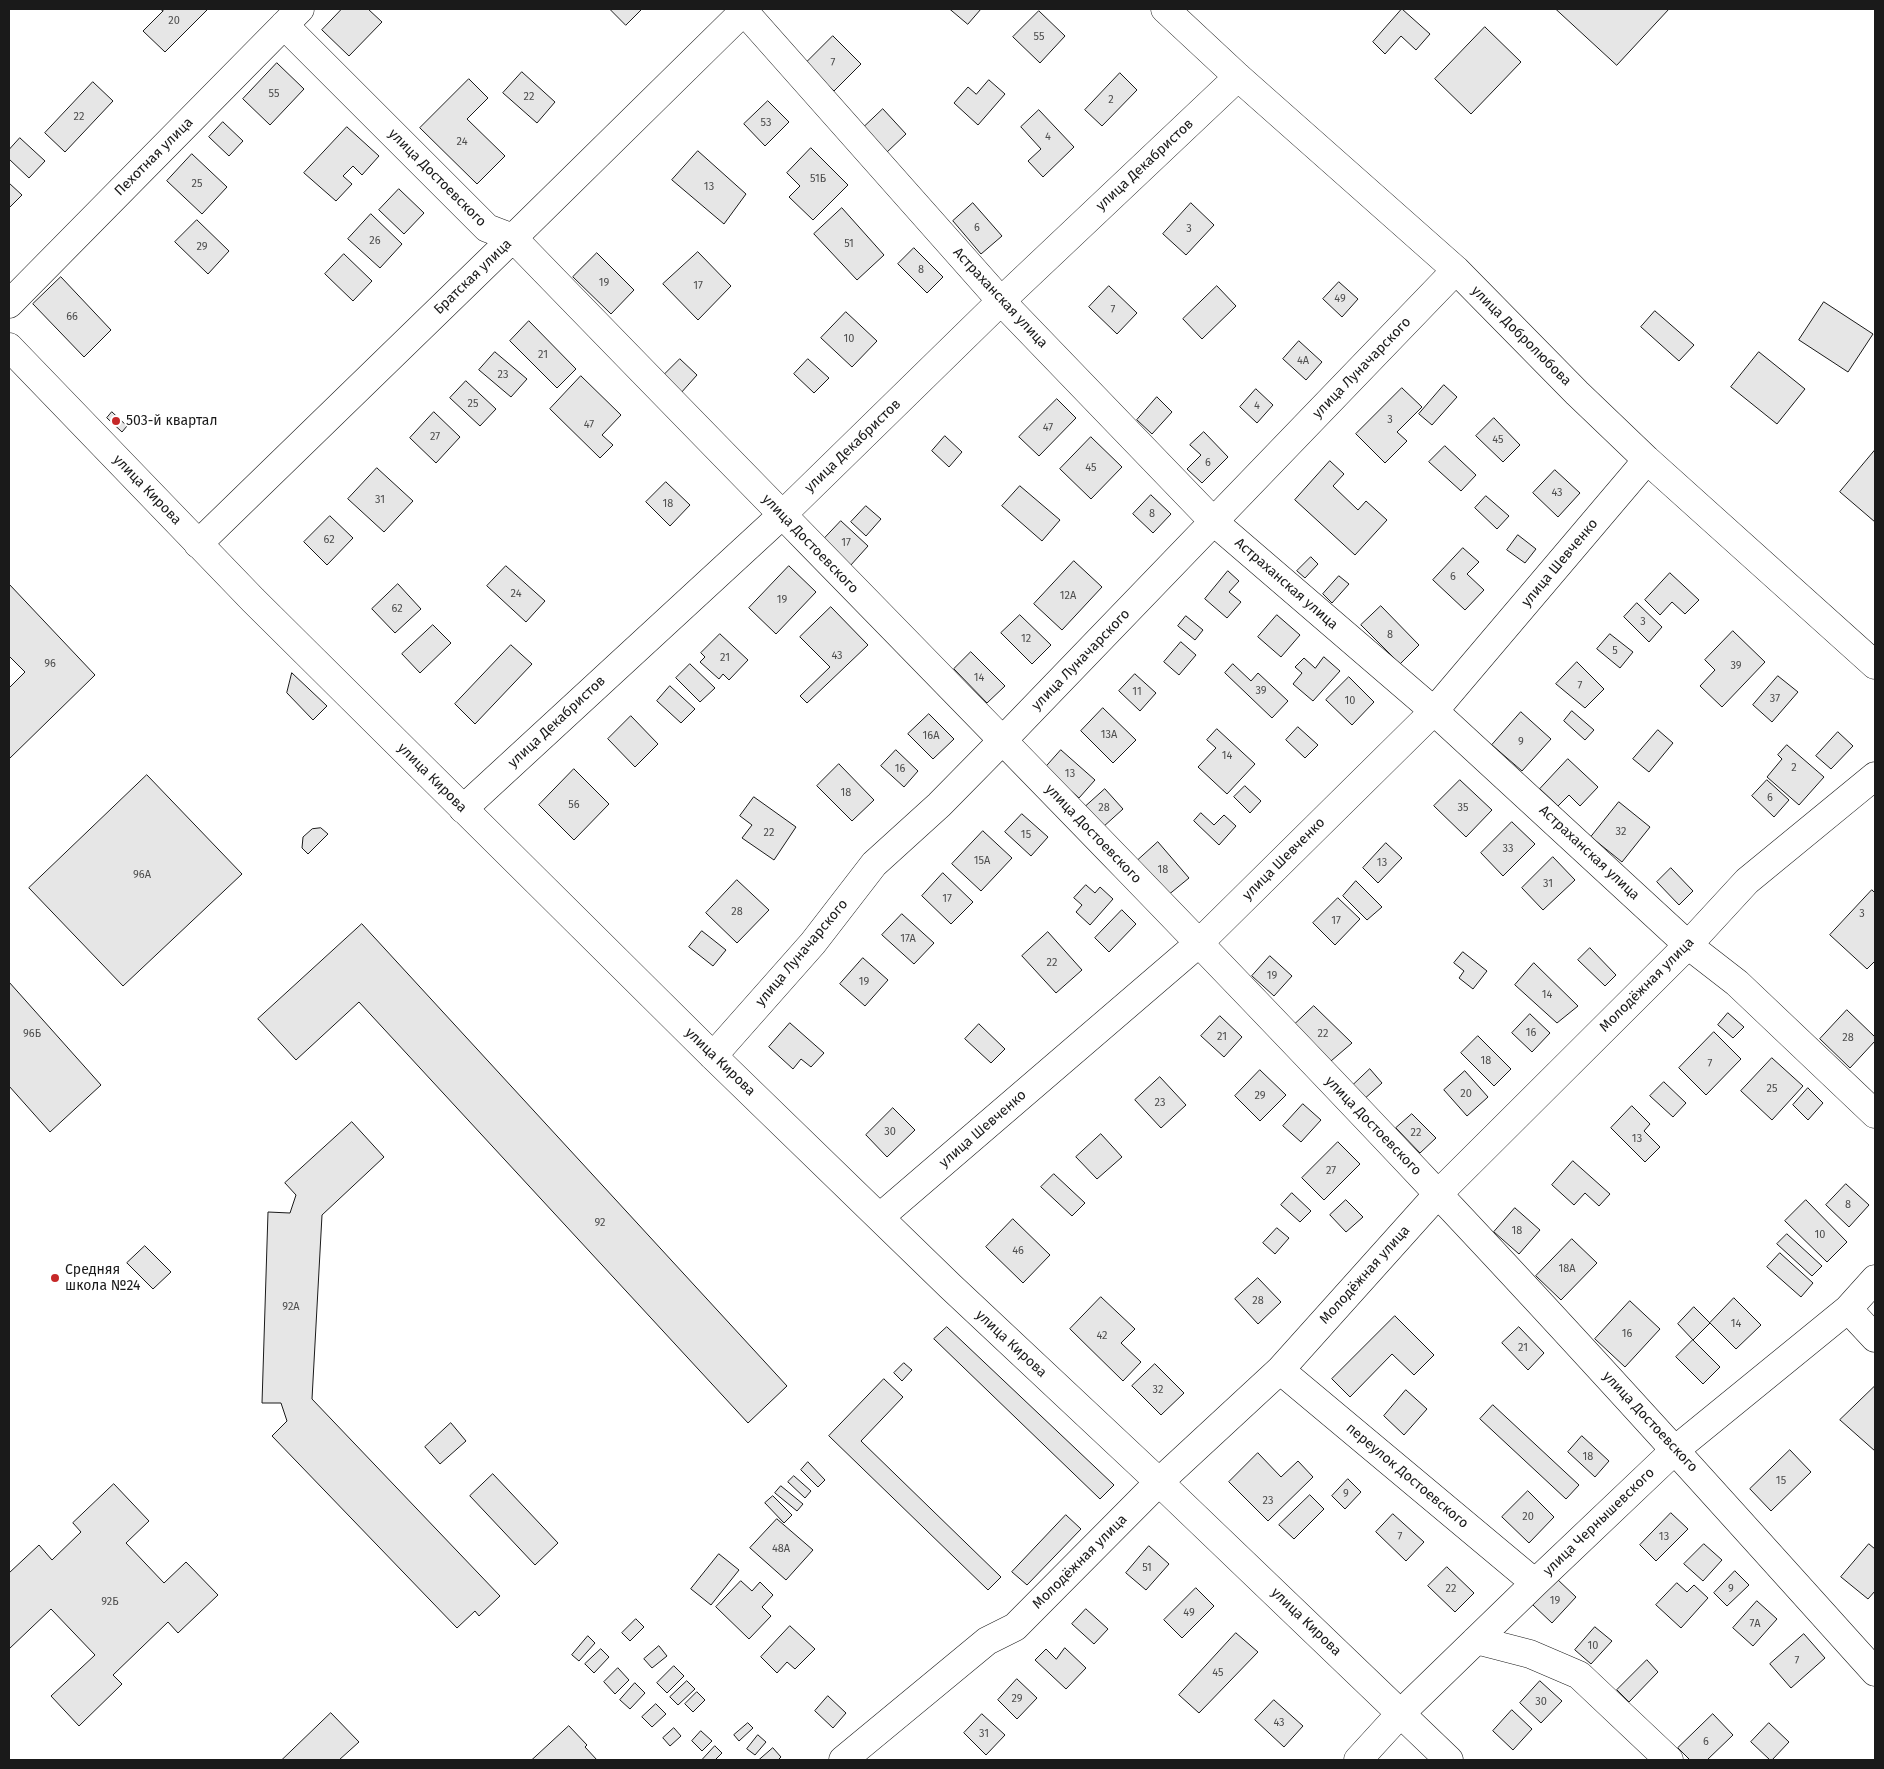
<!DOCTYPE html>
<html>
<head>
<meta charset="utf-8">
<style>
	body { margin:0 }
	#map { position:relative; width:1884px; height:1769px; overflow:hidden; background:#fff; font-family:"Fira Sans",sans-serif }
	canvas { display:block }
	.frame { position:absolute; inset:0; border:10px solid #1a1a1a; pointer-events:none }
</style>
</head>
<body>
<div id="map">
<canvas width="1884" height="1769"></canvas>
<div class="frame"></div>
</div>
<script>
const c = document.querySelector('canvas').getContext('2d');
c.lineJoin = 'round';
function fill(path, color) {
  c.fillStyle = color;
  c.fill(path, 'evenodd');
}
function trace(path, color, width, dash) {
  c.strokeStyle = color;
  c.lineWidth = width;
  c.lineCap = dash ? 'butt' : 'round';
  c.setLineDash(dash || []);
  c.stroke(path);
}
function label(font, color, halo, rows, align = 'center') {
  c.font = font + ' "Fira Sans",sans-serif';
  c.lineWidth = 4;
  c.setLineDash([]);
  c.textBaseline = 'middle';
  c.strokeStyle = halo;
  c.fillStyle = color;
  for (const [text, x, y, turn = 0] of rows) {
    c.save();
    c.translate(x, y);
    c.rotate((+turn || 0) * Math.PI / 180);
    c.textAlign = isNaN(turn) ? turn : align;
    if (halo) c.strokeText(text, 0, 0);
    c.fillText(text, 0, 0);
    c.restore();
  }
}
const building = new Path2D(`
	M160,9h48l-43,43 -22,-21 20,-20z
	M342,9h26l14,13 -33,34 -27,-26z
	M610,9h32l-16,16z
	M950,9h31l-13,15z
	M1402,9l28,25 -14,16 -15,-14 -16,18 -12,-12z
	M1556,9h113l-52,56z
	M1039,11l26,25 -25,27 -27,-26z
	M1485,27l36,35 -50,52 -36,-35z
	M833,36l28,28 -27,27 -28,-28z
	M277,63l27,26 -34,36 -27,-26z
	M522,72l33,30 -18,21 -34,-30z
	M1120,73l17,17 -35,36 -17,-16z
	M469,79l19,19 -21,21 38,37 -28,28 -57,-56z
	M989,80l16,14 -27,31 -24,-22 14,-16 8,7z
	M93,82l20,19 -48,51 -20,-19z
	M768,101l21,21 -24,24 -21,-22z
	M883,109l23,25 -20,19 -23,-25z
	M1039,110l35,37 -31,30 -15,-16 13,-12 -20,-22z
	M223,122l20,19 -14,15 -20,-19z
	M347,127l32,29 -17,19 -9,-9 -10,10 9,8 -16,17 -32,-28z
	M20,138l25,23 -16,17 -20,-19v-9z
	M811,148l37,37 -35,35 -24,-23 11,-11 -13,-13z
	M698,151l48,43 -22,30 -52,-44z
	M192,154l35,33 -25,27 -35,-33z
	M9,183l13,12 -13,13z
	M399,189l25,24 -20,21 -25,-24z
	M973,203l29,33 -21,18 -28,-33z
	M1191,203l23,22 -28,30 -23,-21z
	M842,208l42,47 -27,25 -43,-46z
	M371,214l31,30 -22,24 -32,-29z
	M197,220l32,31 -21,23 -33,-32z
	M914,248l29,29 -16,16 -29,-29z
	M698,252l33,34 -33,34 -35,-36z
	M597,253l37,37 -23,24 -38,-37z
	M344,254l28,27 -19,20 -28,-27z
	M61,277l50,53 -27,27 -51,-53z
	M1339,282l19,17 -16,18 -19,-18z
	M1109,286l28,27 -20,21 -28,-27z
	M1217,286l19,20 -34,33 -19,-20z
	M1824,302l49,32 -25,38 -49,-32z
	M1655,311l39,34 -15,16 -38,-34z
	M846,312l31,29 -25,26 -31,-29z
	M529,321l47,48 -19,19 -47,-47z
	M1299,341l23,21 -16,18 -23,-21z
	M495,352l32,27 -16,18 -32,-27z
	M1759,352l46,37 -28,35 -46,-37z
	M680,359l17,16 -17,19 -18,-17z
	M808,359l21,19 -15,15 -20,-19z
	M581,376l40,39 -19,20 11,10 -13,13 -50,-49z
	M466,381l30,28 -16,17 -30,-28z
	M1444,385l13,12 -25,28 -13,-11z
	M1402,388l20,19 -25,25 10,9 -22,22 -29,-29z
	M1256,389l17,16 -16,18 -17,-16z
	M1157,397l15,15 -20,22 -15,-14z
	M1057,399l19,19 -37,38 -20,-19z
	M112,412l15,14 -5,6 -15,-14z
	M434,412l26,25 -24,26 -26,-25z
	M1494,418l26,27 -17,17 -27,-26z
	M1204,432l24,25 -26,26 -15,-14 14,-14 -11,-10z
	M945,436l17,16 -13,15 -17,-16z
	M1091,437l31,30 -31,32 -31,-30z
	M1445,446l31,29 -15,16 -32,-29z
	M1875,450v72l-35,-30z
	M1330,461l14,13 -11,12 25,24 8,-9 21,19 -32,35 -60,-55z
	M377,468l36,33 -29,31 -36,-33z
	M1555,470l25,23 -22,24 -25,-24z
	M666,482l24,23 -20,21 -24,-24z
	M1020,486l40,34 -18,21 -40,-35z
	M1151,495l20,19 -18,19 -20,-19z
	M1486,496l23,20 -12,13 -22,-21z
	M866,506l15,13 -15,17 -15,-14z
	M330,516l23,22 -26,27 -23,-23z
	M841,521l27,25 -18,20 -27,-26z
	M1518,535l18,14 -11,14 -18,-13z
	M1463,548l16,14 -12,12 17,16 -19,20 -32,-30z
	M1311,557l7,7 -13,14 -8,-7z
	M1074,561l28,26 -40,43 -28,-26z
	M506,566l39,35 -19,21 -39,-36z
	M789,566l27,26 -40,42 -27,-26z
	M1228,571l11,10 -10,11 12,10 -14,16 -22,-19z
	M1670,573l29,27 -14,14 -13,-12 -12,13 -15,-15z
	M1339,576l10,8 -17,19 -9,-9z
	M9,584l86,91 -86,84v-71l16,-16 -16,-16z
	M398,584l23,25 -26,24 -23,-24z
	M1637,603l25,24 -13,15 -25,-25z
	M1381,606l38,39 -19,19 -39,-39z
	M831,607l37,38 -61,58 -7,-7 30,-29 -30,-30z
	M1020,615l31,30 -19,19 -31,-31z
	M1277,615l23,20 -19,22 -23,-20z
	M1186,616l17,14 -8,10 -17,-14z
	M433,625l18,18 -31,30 -18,-19z
	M1733,631l32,31 -43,45 -22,-21 15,-16 -10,-10z
	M720,634l28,26 -19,20 -6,-6 -4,5 -19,-17 5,-5 -4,-4z
	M1610,634l23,18 -13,16 -23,-19z
	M1181,642l15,13 -17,20 -15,-13z
	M511,645l21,19 -57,60 -20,-20z
	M971,652l34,34 -18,17 -33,-34z
	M1324,657l16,14 -27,30 -20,-17 9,-11 -7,-6 9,-9 11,10z
	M1577,662l27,27 -19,19 -29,-24z
	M690,664l25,24 -15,14 -24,-24z
	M1233,664l18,17 7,-8 30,28 -16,17 -47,-45z
	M292,673l35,33 -14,14 -26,-27z
	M1135,674l21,19 -16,18 -21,-20z
	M1778,676l20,16 -26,30 -19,-17z
	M1349,677l25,25 -22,23 -26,-25z
	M670,686l25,23 -14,14 -24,-22z
	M1103,708l33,32 -23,23 -32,-32z
	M1572,711l22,19 -9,10 -21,-19z
	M1521,712l30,27 -29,32 -30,-26z
	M929,714l25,25 -21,20 -25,-25z
	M631,716l27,28 -23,23 -27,-28z
	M1298,727l20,18 -13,13 -19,-18z
	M1217,729l38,35 -28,30 -29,-27 18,-19 -9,-8z
	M1658,730l15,13 -24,29 -16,-13z
	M1838,732l15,14 -22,23 -15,-13z
	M1787,745l37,32 -25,28 -32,-28 15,-18 -4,-4z
	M896,750l22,21 -14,16 -23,-21z
	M1061,750l34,30 -16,18 -34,-30z
	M1568,759l30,28 -18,19 -11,-11 -11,11 -18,-17z
	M839,764l35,36 -22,21 -35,-35z
	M574,769l35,35 -35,36 -35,-35z
	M147,775l95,99 -119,112 -94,-98z
	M1460,780l32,30 -26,27 -32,-31z
	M1767,780l22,20 -15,17 -22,-21z
	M1245,786l16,15 -11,12 -16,-16z
	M1105,789l18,20 -20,18 -18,-20z
	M754,797l42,30 -22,33 -32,-22 10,-13 -12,-9z
	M1619,802l31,25 -28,35 -31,-25z
	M1201,813l13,12 10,-10 12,11 -17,19 -25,-24z
	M1022,814l26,23 -17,19 -26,-24z
	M1512,822l23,22 -32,32 -22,-23z
	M321,828l7,6 -20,20 -6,-6 1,-11 9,-8z
	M983,831l29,27 -31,33 -29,-27z
	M1158,842l31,36 -22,18 -30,-35z
	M1386,843l16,15 -24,25 -15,-15z
	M1553,857l22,23 -32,30 -21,-22z
	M1671,868l22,23 -14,14 -22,-23z
	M943,873l30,29 -22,22 -29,-28z
	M737,880l32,30 -32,33 -31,-30z
	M1356,881l26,26 -15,13 -24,-24z
	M1086,885l9,8 5,-6 13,12 -23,26 -14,-13 6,-7 -8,-7z
	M1872,890l3,3v68l-8,8 -37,-34z
	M1338,898l22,21 -25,26 -22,-22z
	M1122,910l14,14 -27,28 -14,-14z
	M902,914l32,29 -20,21 -32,-29z
	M362,924l425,462 -39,37 -389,-421 -63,58 -38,-41z
	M702,931l24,19 -13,16 -24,-19z
	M1048,932l34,38 -26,23 -34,-37z
	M1590,948l26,27 -11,11 -27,-26z
	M1463,952l24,19 -14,18 -14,-11 5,-7 -10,-8z
	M1270,956l22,20 -18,20 -22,-20z
	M863,958l25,22 -23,26 -25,-22z
	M1534,963l44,43 -21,17 -42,-38z
	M9,982l92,103 -51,47 -41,-46z
	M1314,1006l38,37 -21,18 -38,-35z
	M1847,1010l28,27v4l-25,27 -30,-29z
	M1728,1013l16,14 -11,11 -15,-13z
	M1530,1014l20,19 -18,19 -20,-19z
	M1220,1016l22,21 -18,20 -23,-21z
	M790,1023l34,30 -13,14 -10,-8 -8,10 -24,-22z
	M979,1024l26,25 -14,14 -26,-24z
	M1714,1032l27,27 -35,36 -27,-27z
	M1478,1036l33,33 -17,17 -33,-33z
	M1772,1058l31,28 -31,34 -31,-29z
	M1370,1069l12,14 -20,18 -12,-13z
	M1260,1070l26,25 -26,26 -25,-25z
	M1465,1071l23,26 -21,19 -23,-26z
	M1160,1077l26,28 -25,23 -26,-28z
	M1664,1082l22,21 -13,14 -23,-21z
	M1808,1088l15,15 -15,17 -15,-15z
	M1303,1104l18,16 -20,22 -18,-16z
	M1632,1106l18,18 -6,7 16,16 -15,15 -34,-34z
	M893,1108l22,22 -28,27 -21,-22z
	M1412,1114l24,24 -16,15 -24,-25z
	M352,1122l32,35 -62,58 -10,184 188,197 -21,20 -4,-5 -18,17 -185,-192 15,-15 -6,-18h-19l6,-191 22,1 6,-18 -11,-12z
	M1101,1134l21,23 -25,22 -21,-22z
	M1338,1142l22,22 -36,36 -22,-22z
	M1573,1161l37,33 -11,12 -14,-13 -11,12 -22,-20z
	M1054,1174l31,29 -13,13 -31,-29z
	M1846,1184l23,21 -20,22 -23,-22z
	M1292,1193l19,18 -11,11 -19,-17z
	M1346,1200l17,17 -17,15 -16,-17z
	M1806,1200l41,42 -20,20 -42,-41z
	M1515,1208l25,22 -21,24 -25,-22z
	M1013,1219l37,36 -27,28 -37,-36z
	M1277,1228l12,10 -14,16 -12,-11z
	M1787,1234l35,32 -10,10 -35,-32z
	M1572,1239l25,24 -36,37 -25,-24z
	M145,1246l26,26 -18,17 -26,-26z
	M1780,1253l33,30 -12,14 -34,-30z
	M1258,1278l23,24 -23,22 -23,-25z
	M1101,1297l34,32 -14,14 20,19 -18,19 -53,-52z
	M1734,1298l27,27 -25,24 -26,-26z
	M1630,1301l30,28 -35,38 -30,-28z
	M1694,1307l16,16 -17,17 -15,-16z
	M1395,1316l39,39 -20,20 -22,-21 -42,43 -18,-18z
	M947,1327l167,158 -14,14 -166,-160z
	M1519,1327l25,26 -16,17 -26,-27z
	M1693,1340l27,27 -17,17 -27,-27z
	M904,1363l8,7 -10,11 -8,-8z
	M1155,1364l29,29 -23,22 -29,-29z
	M884,1379l19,18 -42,44 140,136 -13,13 -159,-154z
	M1875,1386v65l-35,-31z
	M1406,1390l21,19 -23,26 -20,-19z
	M1493,1405l86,80 -13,14 -86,-80z
	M451,1423l15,18 -26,23 -15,-17z
	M1582,1436l27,25 -14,16 -27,-25z
	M1790,1450l21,22 -40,39 -21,-22z
	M1258,1453l23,24 17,-16 15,16 -45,44 -39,-39z
	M808,1462l17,18 -7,7 -17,-17z
	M493,1474l65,69 -23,22 -65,-69z
	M794,1476l17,15 -6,7 -17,-16z
	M1348,1479l13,13 -16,17 -13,-13z
	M114,1484l35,37 -23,22 38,40 22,-21 32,33 -40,38 -10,-11 -55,53 9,9 -43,42 -28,-30 44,-41 -44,-46 -42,40v-76l30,-28 13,15 29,-28 -8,-9z
	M781,1486l22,18 -6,7 -22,-18z
	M1528,1491l26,26 -25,26 -27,-26z
	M1310,1495l14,14 -30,30 -15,-14z
	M773,1496l19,19 -8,8 -19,-20z
	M1671,1513l17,16 -32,32 -16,-16z
	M1393,1514l31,28 -18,19 -30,-29z
	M1066,1515l15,14 -54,56 -15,-13z
	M777,1519l36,31 -27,30 -36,-32z
	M1704,1544l18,16 -19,21 -19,-17z
	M1869,1544l6,5v42l-7,8 -27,-22z
	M1149,1546l20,18 -23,26 -20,-17z
	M719,1554l20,16 -28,35 -20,-16z
	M1447,1567l27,26 -19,19 -27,-26z
	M1735,1571l14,14 -22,21 -13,-13z
	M1557,1579l19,18 -24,26 -19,-18z
	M741,1581l11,10 8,-9 13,13 -11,12 9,9 -22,23 -33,-32z
	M1677,1583l10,9 7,-7 14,13 -27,30 -25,-23z
	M1196,1588l18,18 -32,32 -18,-18z
	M1757,1601l20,18 -24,27 -20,-18z
	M1086,1609l22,20 -14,15 -22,-20z
	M636,1619l8,8 -14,14 -8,-8z
	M790,1626l25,23 -20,20 -8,-7 -10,11 -16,-16z
	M1595,1627l17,14 -21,23 -16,-14z
	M1236,1633l22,19 -59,61 -20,-18z
	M1804,1634l21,24 -34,30 -21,-24z
	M588,1636l7,7 -16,18 -7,-6z
	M659,1646l8,10 -15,12 -8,-9z
	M1065,1648l21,20 -20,21 -31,-29 11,-11 10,10z
	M601,1649l8,8 -15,16 -9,-9z
	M1647,1660l11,12 -29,30 -12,-12z
	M674,1666l10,10 -17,17 -10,-10z
	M618,1668l11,12 -14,14 -11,-12z
	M1017,1679l20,19 -20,21 -19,-19z
	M687,1681l8,8 -17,16 -8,-8z
	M1540,1681l22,20 -21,22 -21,-20z
	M635,1683l10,10 -15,16 -10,-9z
	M697,1692l8,8 -12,12 -8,-8z
	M828,1696l18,17 -13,15 -18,-17z
	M1274,1700l29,26 -19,21 -29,-27z
	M656,1704l10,10 -14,13 -10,-10z
	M1512,1710l20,19 -19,21 -20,-19z
	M331,1713l28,29 -20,18h-57z
	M982,1714l23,21 -19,20 -22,-22z
	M1713,1714l20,21 -26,25h-17l-12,-12z
	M748,1723l5,5 -14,13 -5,-6z
	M1769,1723l20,19 -17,18h-2l-19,-18z
	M569,1726l18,19 -2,2 12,13h-65z
	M674,1728l7,8 -11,10 -7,-8z
	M701,1731l11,10 -10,10 -10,-10z
	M758,1735l8,7 -11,13 -8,-6z
	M715,1746l7,7 -7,7h-13z
	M773,1748l8,9 -3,3h-19z`);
const minor = new Path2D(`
	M742,9l259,292 213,221 220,189 254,234 49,38 138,131
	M1165,9l73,68 218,193 121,123 70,67 228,205
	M284,25l203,203 26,10c309,319 622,634 926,957 148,157 292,317 436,477
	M9,304l291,-295
	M198,544l315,-306 233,-229
	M463,809l319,-294 219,-214 237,-224
	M713,1056l100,-113 61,-79 65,-59 64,-65 453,-470
	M880,1217l318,-273 236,-233 213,-251
	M1848,1309l27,29
	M1280,1370l255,213
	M1476,1640l54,14 49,21 90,85
	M843,1760l144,-119 28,-14 144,-145 121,-112 158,-176 250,-249 59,-64 128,-105
	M1358,1760l43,-47 134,-130 140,-133 173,-141 27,-30`);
const major = new Path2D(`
	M9,347l244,253 460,456 237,230 209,196 290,278`);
const markers = [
	[116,421,5,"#c62828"],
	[55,1278,5,"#c62828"]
];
const numberNames = [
	["20",174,21],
	["55",1039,37],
	["7",833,63],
	["55",274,94],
	["22",529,97],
	["2",1111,100],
	["22",79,117],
	["53",766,123],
	["4",1048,137],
	["24",462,142],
	["51Б",818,179],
	["25",197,184],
	["13",709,187],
	["6",977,228],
	["3",1189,229],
	["26",375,241],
	["51",849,244],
	["29",202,247],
	["8",921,270],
	["19",604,283],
	["17",698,286],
	["49",1340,299],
	["7",1113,310],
	["66",72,317],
	["10",849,339],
	["21",543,355],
	["4А",1303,361],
	["23",503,375],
	["25",473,404],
	["4",1257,406],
	["3",1390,420],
	["47",589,425],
	["47",1048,428],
	["27",435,437],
	["45",1498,440],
	["6",1208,463],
	["45",1091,468],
	["43",1557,493],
	["31",380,500],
	["18",668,504],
	["8",1152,514],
	["62",329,540],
	["17",846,543],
	["6",1453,577],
	["24",516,594],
	["12А",1068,596],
	["19",782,600],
	["62",397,609],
	["3",1643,622],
	["8",1390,635],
	["12",1026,639],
	["5",1615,651],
	["43",837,656],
	["21",725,658],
	["96",50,664],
	["39",1736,666],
	["14",979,678],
	["7",1580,686],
	["39",1261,691],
	["11",1137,692],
	["37",1775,699],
	["10",1350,701],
	["13А",1109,735],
	["16А",931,736],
	["9",1521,742],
	["14",1227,756],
	["2",1794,768],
	["16",900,769],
	["13",1070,774],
	["18",846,793],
	["6",1770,798],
	["56",574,805],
	["28",1104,808],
	["35",1463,808],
	["32",1621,832],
	["22",769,833],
	["15",1026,835],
	["33",1508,849],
	["15А",982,861],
	["13",1382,863],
	["18",1163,870],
	["96А",142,875],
	["31",1548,884],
	["17",947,899],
	["28",737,912],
	["3",1862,914],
	["17",1336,921],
	["17А",908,939],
	["22",1052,963],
	["19",1272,976],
	["19",864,982],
	["14",1547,995],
	["16",1531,1033],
	["96Б",32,1034],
	["22",1323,1034],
	["21",1222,1037],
	["28",1848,1038],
	["18",1486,1061],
	["7",1710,1064],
	["25",1772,1089],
	["20",1466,1094],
	["29",1260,1096],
	["23",1160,1103],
	["30",890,1132],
	["22",1416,1133],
	["13",1637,1139],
	["27",1331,1171],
	["8",1848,1205],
	["92",600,1223],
	["18",1517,1231],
	["10",1820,1235],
	["46",1018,1251],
	["18А",1567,1269],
	["28",1258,1301],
	["92А",291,1307],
	["14",1736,1324],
	["16",1627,1334],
	["42",1102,1336],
	["21",1523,1348],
	["32",1158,1390],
	["18",1588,1457],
	["15",1781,1481],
	["9",1346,1494],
	["23",1268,1501],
	["20",1528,1517],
	["7",1400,1537],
	["13",1664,1537],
	["48А",781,1549],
	["51",1147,1568],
	["22",1451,1589],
	["9",1731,1589],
	["19",1555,1601],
	["92Б",110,1602],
	["49",1189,1613],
	["7А",1755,1624],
	["10",1593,1646],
	["7",1797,1661],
	["45",1218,1673],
	["29",1017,1699],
	["30",1541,1702],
	["43",1279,1723],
	["31",984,1734],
	["6",1706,1742]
];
const streetNames = [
	["Пехотная улица",154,157,-45],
	["улица Декабристов",1145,165,-43],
	["улица Достоевского",437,178,45],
	["Братская улица",473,277,-44],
	["Астраханская улица",1000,298,47],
	["улица Добролюбова",1521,336,45],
	["улица Луначарского",1362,368,-46],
	["улица Декабристов",853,446,-44],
	["улица Кирова",147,490,46],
	["улица Достоевского",810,544,46],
	["улица Шевченко",1560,563,-50],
	["Астраханская улица",1286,584,41],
	["улица Луначарского",1081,660,-46],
	["улица Декабристов",557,722,-43],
	["улица Кирова",432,778,45],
	["улица Достоевского",1093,834,46],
	["Астраханская улица",1589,853,43],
	["улица Шевченко",1284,859,-45],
	["улица Луначарского",802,953,-50],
	["Молодёжная улица",1647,985,-45],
	["улица Кирова",720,1062,44],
	["улица Достоевского",1373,1126,46],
	["улица Шевченко",983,1129,-41],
	["Молодёжная улица",1365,1275,-48],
	["улица Кирова",1011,1344,43],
	["улица Достоевского",1650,1422,47],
	["переулок Достоевского",1407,1476,40],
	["улица Чернышевского",1599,1522,-44],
	["Молодёжная улица",1080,1562,-45],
	["улица Кирова",1306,1622,44]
];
const poiNames = [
	["503-й квартал",126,421],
	["Средняя",65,1270],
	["школа №24",65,1286]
];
fill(building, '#e6e6e6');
trace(building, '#1a1a1a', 1);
trace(minor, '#1a1a1a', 29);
trace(major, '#1a1a1a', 29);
trace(minor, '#fff', 28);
trace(major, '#fff', 28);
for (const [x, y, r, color] of markers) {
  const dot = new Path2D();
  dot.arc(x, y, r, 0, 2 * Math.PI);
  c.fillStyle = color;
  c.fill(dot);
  trace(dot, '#fff', 2);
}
label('11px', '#4d4d4d', null, numberNames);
label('14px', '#1a1a1a', '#fff', streetNames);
label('14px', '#1a1a1a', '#fff', poiNames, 'left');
</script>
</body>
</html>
